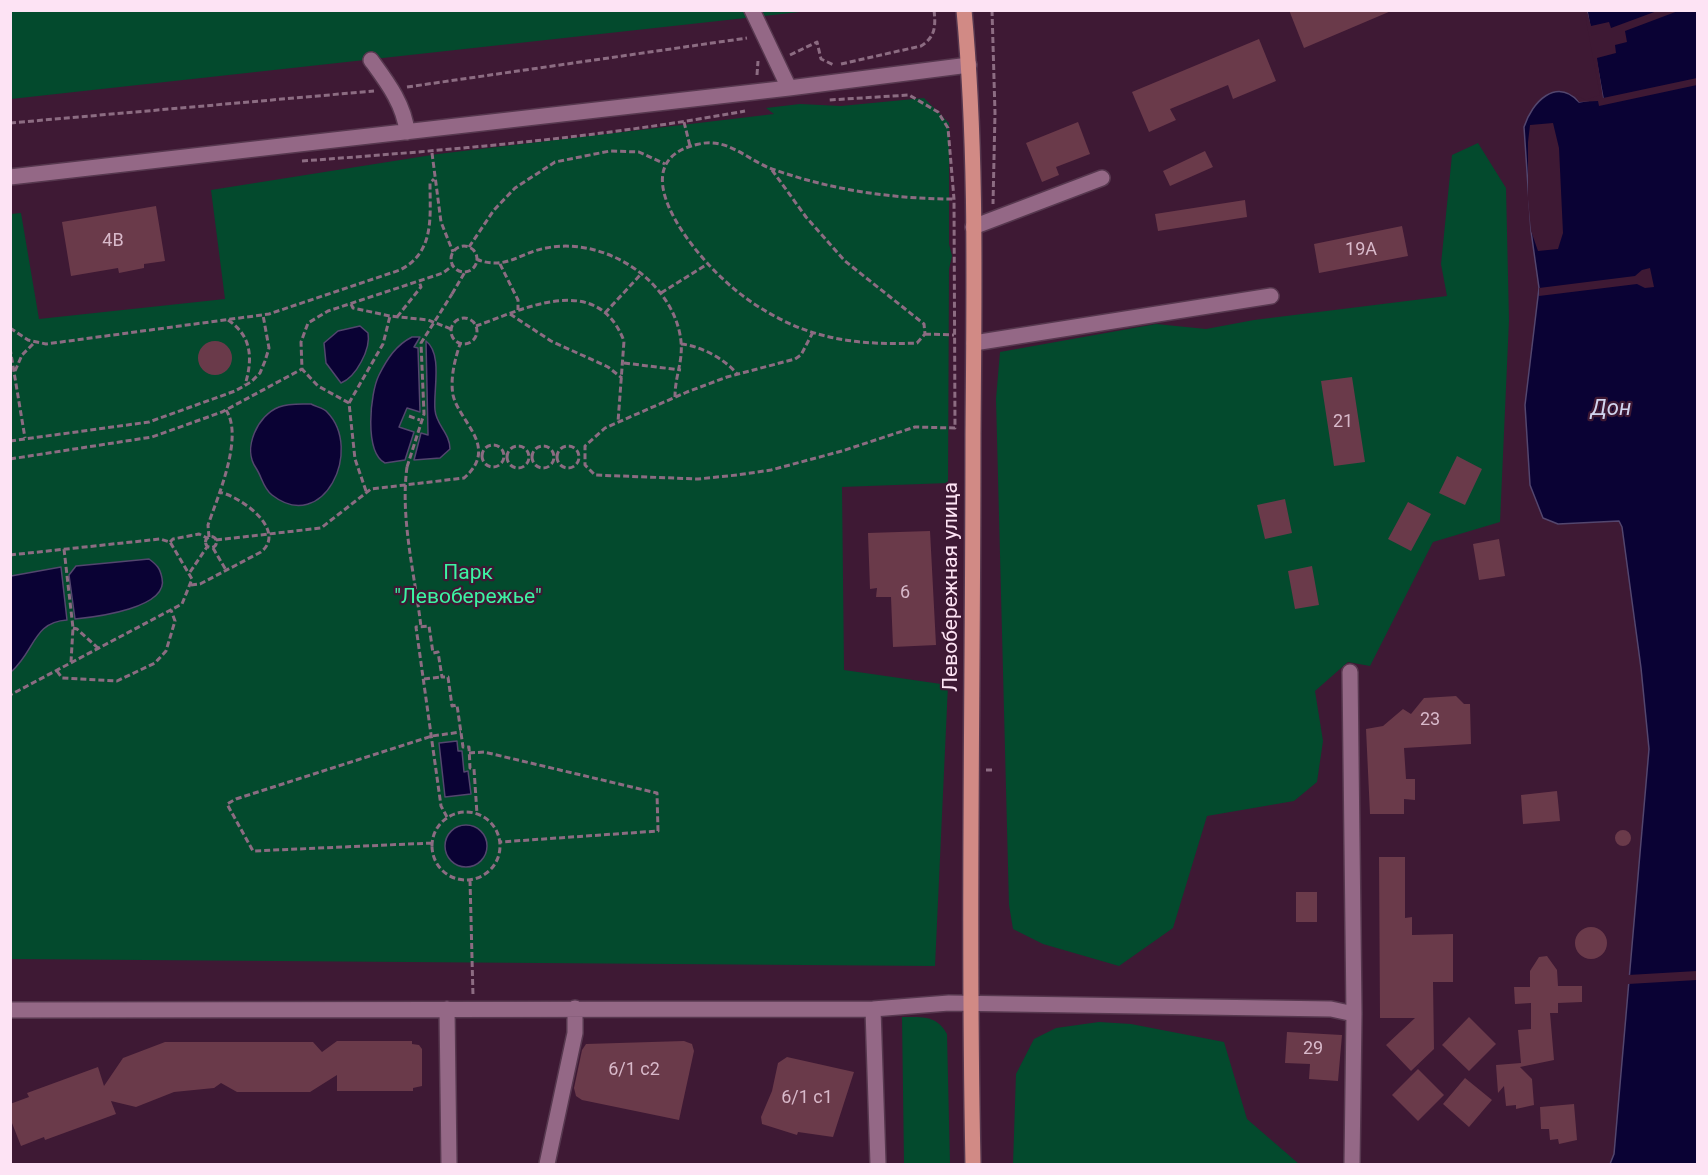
<!DOCTYPE html>
<html>
<head>
<meta charset="utf-8">
<style>
	body { margin:0 }
	#map { position:relative; width:1708px; height:1175px; overflow:hidden; background:#3e1934; font-family:Roboto,sans-serif }
	canvas { display:block }
	.frame { position:absolute; inset:0; border:12px solid #fde3f4; pointer-events:none }
</style>
</head>
<body>
<div id="map">
<canvas width="1708" height="1175"></canvas>
<div class="frame"></div>
</div>
<script>
const c = document.querySelector('canvas').getContext('2d');
c.lineJoin = 'round';
function fill(path, color) {
  c.fillStyle = color;
  c.fill(path, 'evenodd');
}
function trace(path, color, width, dash) {
  c.strokeStyle = color;
  c.lineWidth = width;
  c.lineCap = dash ? 'butt' : 'round';
  c.setLineDash(dash || []);
  c.stroke(path);
}
function label(font, color, halo, rows, align = 'center') {
  c.font = font + ' Roboto,sans-serif';
  c.lineWidth = 4.5;
  c.setLineDash([]);
  c.textBaseline = 'middle';
  c.strokeStyle = halo;
  c.fillStyle = color;
  for (const [text, x, y, turn = 0] of rows) {
    c.save();
    c.translate(x, y);
    c.rotate((+turn || 0) * Math.PI / 180);
    c.textAlign = isNaN(turn) ? turn : align;
    if (halo) c.strokeText(text, 0, 0);
    c.fillText(text, 0, 0);
    c.restore();
  }
}
const green = new Path2D(`
	M10,11h799l-798,88z
	M924,98l25,25v121l3,12 -3,13 -1,214 -106,4 2,183 104,15 -13,281 -924,-7v-745l10,-1 18,106 186,-20 -14,-109 227,-36 336,-40 -8,-6 34,-4 41,2z
	M1478,143l28,45 3,132 -9,202 -67,20 -63,124 -22,-4 -33,29 8,50 -6,41 -23,19 -87,15 -34,112 -54,38 -76,-22 -30,-15 -4,-24 -13,-506 4,-47 156,-28 50,5 48,-9 193,-24 -6,-32 11,-109z
	M902,1017c20,0 35,-2 45,17l3,130h-46z
	M1099,1022l32,2 93,18 23,77 52,45h-286l3,-90 18,-35 22,-11z`);
const water = new Path2D(`
	M1587,11h110v1153h-87l4,-10 35,-405 -8,-81 -19,-141 -3,-6 -61,3 -15,-6 -13,-33 -5,-80 14,-117 -8,-57 -7,-104c8,-25 32,-50 55,-25l24,-4z
	M360,326l8,7c3,16 -12,44 -27,50l-15,-20 -2,-20 14,-12z
	M412,337h8l-6,10 4,1 2,64 -13,-4 -8,19 15,5 -9,28 -20,3c-21,-11 -15,-70 -6,-88 8,-16 17,-30 33,-38z
	M426,341c17,13 7,50 9,69 1,15 15,23 15,39l-10,9 -26,2 7,-27 7,2z
	M311,404c5,3 13,4 16,8 37,38 -4,123 -55,83 -9,-7 -10,-18 -16,-27 -14,-20 2,-53 23,-61 10,-4 22,-3 32,-3z
	M149,559c8,6 11,9 13,19 7,30 -66,39 -87,41l-6,-44 7,-9z
	M61,567l6,53c-34,2 -32,31 -56,52v-96z
	M457,741l1,10h4l2,21 4,-1 3,23 -26,3 -6,-54z
	M445 846a21 21 0 1 1 42 0a21 21 0 1 1-42 0Z`);
const pier = new Path2D(`
	M1584,10l3,1 4,15 18,-4 2,6 46,-17h21l-53,20 2,11 -12,3 1,8 -19,5 6,40 94,-20v7l-98,21 -1,-5 -19,1 -6,-9 12,7 15,-5z
	M1553,123l6,25 4,85 -5,16 -20,2 -7,-20 -3,-32v-57l2,-17z
	M1650,268l4,19 -9,1 -8,-4 -98,12v-8l96,-12 7,-6z
	M1697,971v9l-69,4v-9z`);
const building = new Path2D(`
	M1289,10h102v1l-87,37z
	M1259,39l17,42 -43,18 -5,-14 -58,24 6,11 -27,12 -17,-40z
	M1078,122l12,32 -34,13 3,8 -17,7 -16,-39z
	M1205,151l8,16 -43,19 -7,-15z
	M1245,200l2,17 -89,14 -3,-17z
	M156,206l9,55 -21,3v4l-25,5 -1,-5 -47,8 -9,-54z
	M1402,226l6,30 -89,17 -5,-29z
	M198 358a17 17 0 1 1 34 0a17 17 0 1 1-34 0Z
	M1352,377l13,85 -31,4 -13,-85z
	M1457,456l25,13 -17,36 -26,-12z
	M1285,499l7,34 -27,6 -8,-34z
	M1408,502l23,12 -20,37 -23,-12z
	M930,531l6,114 -43,2 -2,-50h-15l1,-9 -7,1 -2,-56z
	M1499,539l6,37 -26,4 -6,-36z
	M1312,566l7,39 -24,4 -7,-38z
	M1456,696l8,8h6l1,40 -67,4 2,31h9v21l-11,-1v15h-34l-4,-85 17,-3 20,-17 8,5 13,-16z
	M1557,791l3,30 -37,3 -2,-29z
	M1615 838a8 8 0 1 1 16 0a8 8 0 1 1-16 0Z
	M1379,857h26v61l7,-1v18l41,-1v48h-20l1,67 -23,22 -25,-26 29,-27h-35z
	M1296,892h21v30h-21z
	M1575 943a16 16 0 1 1 32 0a16 16 0 1 1-32 0Z
	M1547,956l10,14 1,16h24v16l-24,1v10h-8l4,47 -34,7 12,12 2,26 -18,4v-4l-10,1 -2,-20 -6,7 -2,-28 25,-2 -3,-33 13,-1v-26l-16,1 -1,-17h16v-16l9,-14z
	M1469,1017l27,27 -27,27 -27,-26z
	M1287,1032l55,3 -4,46 -29,-2 1,-15 -25,-1z
	M337,1041h75v3l7,1 3,4v37l-9,2v3h-76v-16l-27,17h-73l-16,-9 -7,5 -40,4 -38,15 -25,-6 5,13 -71,26 -1,-3 -23,9 -11,-28v-14l19,-7 -2,-4 71,-26 6,19 19,-28 42,-16h148l9,10z
	M684,1041l8,3 2,7 -15,69 -97,-20 -6,-4 -2,-8 8,-38 4,-6z
	M787,1057l67,15 -21,65 -35,-5 -1,3 -35,-11 -1,-7 11,-26 6,-28z
	M1418,1069l26,26 -26,26 -26,-26z
	M1465,1078l27,22 -23,27 -26,-23z
	M1574,1104l3,36 -18,4 -1,-5 -8,1 -1,-11h-8l-1,-22z`);
const path = new Path2D(`
	M992,10l3,103 -2,91
	M790,55l27,-13 4,17 13,6
	M841,64l80,-18c14,-9 15,-19 13,-36
	M757,75l1,-14
	M407,87l340,-49
	M684,122l6,24
	M10,123l364,-32
	M432,153l9,69 12,30
	M302,161c148,-11 297,-23 443,-50
	M772,170l34,47 39,44 79,63 1,10 -8,9c-46,2 -90,-1 -133,-22 -22,-11 -42,-24 -60,-41 -32,-29 -106,-119 -25,-136 30,-7 50,18 76,26 57,20 118,29 179,29
	M451 259a13 13 0 1 1 26 0a13 13 0 1 1-26 0Z
	M469,247l25,-37 21,-22 40,-26 55,-11 29,1 26,12
	M476,259c29,12 43,-6 70,-11 55,-11 119,27 133,82 7,28 -4,42 -4,67
	M500,264l18,36v10
	M661,293l48,-30
	M452,294l13,-22
	M351,304l2,4 37,8 38,4 23,9
	M605,313l37,-40
	M510,314l41,27 57,26 14,11
	M397,317l24,-30 -2,-6
	M451 331a13 13 0 1 1 26 0a13 13 0 1 1-26 0Z
	M228,320c24,16 25,39 17,65
	M476,326c48,-17 121,-55 148,15l-6,81
	M10,328l18,12 18,4 223,-30 131,-44c35,-18 30,-53 30,-87l4,-4
	M813,332l-12,23 -6,4 -68,18 -40,15 -82,36 -20,18v19l10,10 103,4 39,-4 34,-5 71,-19 73,-24 40,1 -1,-229 -6,-71 -10,-16 -29,-17 -80,5
	M925,334l29,1
	M681,344c20,2 44,15 56,30
	M10,348l15,90
	M624,363l57,7
	M15,371l7,-16 12,-12
	M349,403l-31,-17 -16,-17 -1,-27 7,-19 20,-12 115,-38 9,-7
	M409,416l11,4
	M10,441l139,-19 86,-31 16,-9 9,-9 5,-12 4,-13 -6,-33
	M482 456a11 11 0 1 1 22 0a11 11 0 1 1-22 0Z
	M532 457a11 11 0 1 1 22 0a11 11 0 1 1-22 0Z
	M507 457a11 11 0 1 1 22 0a11 11 0 1 1-22 0Z
	M557 457a11 11 0 1 1 22 0a11 11 0 1 1-22 0Z
	M10,459l142,-22 70,-25 80,-43
	M407,467c-7,52 8,108 14,160
	M366,491l-11,-32 -6,-56 34,-59 7,-28
	M205.5 542a5.5 5.5 0 1 1 11 0a5.5 5.5 0 1 1-11 0Z
	M209,537l-1,-12c10,-29 36,-88 18,-115
	M216,540l105,-12 50,-39 93,-11c36,-31 -5,-56 -11,-83 -3,-17 2,-36 7,-51
	M170,542l3,-3 26,-5 8,4
	M213,548l13,22
	M64,549l9,79 -2,34
	M10,555l150,-16 10,3 22,37 -10,25 -172,91
	M190,572l17,-25
	M191,585l9,-1 61,-32c27,-22 -21,-56 -42,-60
	M73,628l4,1 21,19
	M57,671l5,7 55,3 38,-18 11,-12 9,-30 -4,-11
	M424,679l18,-2
	M469,753l15,-1 173,41 1,38 -158,11
	M986,770h7
	M432 846a34 34 0 1 1 68 0a34 34 0 1 1-68 0Z
	M447,817l-6,-11 -25,-179 13,-1 4,27 5,-1 4,25h6l4,29 5,-1 6,42h6l1,21 4,1 3,45
	M432,843l-179,8 -26,-47 9,-5 196,-63 29,-4
	M470,880l3,116`);
const minor = new Path2D(`
	M752,10l37,78
	M371,60c16,22 33,44 36,72
	M10,177l779,-89 180,-23
	M973,227l129,-49
	M974,343l297,-47
	M447,1009l2,155
	M873,1009l5,155
	M10,1010l863,-1 76,-6 382,6 23,5 -4,-342
	M547,1164l28,-131v-25
	M1352,1164l2,-150`);
const major = new Path2D(`
	M964,10c13,141 10,283 9,424 0,243 -5,487 0,730`);
const pathBridge = new Path2D(`
	M407,467l17,-53 -3,-71 31,-49`);
const numberNames = [
	["4В",113,241],
	["19А",1361,250],
	["21",1343,422],
	["6",905,593],
	["23",1430,720],
	["29",1313,1049],
	["6/1 с2",634,1070],
	["6/1 с1",807,1098]
];
const parkNames = [
	["Парк",468,574],
	["\"Левобережье\"",468,598]
];
const streetNames = [
	["Левобережная улица",952,587,-90]
];
const waterNames = [
	["Дон",1611,409]
];
fill(green, '#034a2d');
fill(water, '#0a0234');
trace(water, '#53466e', 1.5);
fill(pier, '#3e1934');
fill(building, '#6a3a4a');
trace(minor, '#57384f', 18);
trace(major, '#57384f', 18);
trace(path, '#8c6c82', 3, [6, 3]);
trace(minor, '#946886', 15);
trace(major, '#d18a85', 15);
trace(pathBridge, '#8c6c82', 3, [6, 3]);
label('18px', '#d8b9ca', null, numberNames);
label('21px', '#3cf4a3', '#3e1934', parkNames);
label('21px', '#fde3f4', '#3e1934', streetNames);
label('italic 22px', '#d0d4ee', '#3e1934', waterNames);
</script>
</body>
</html>
